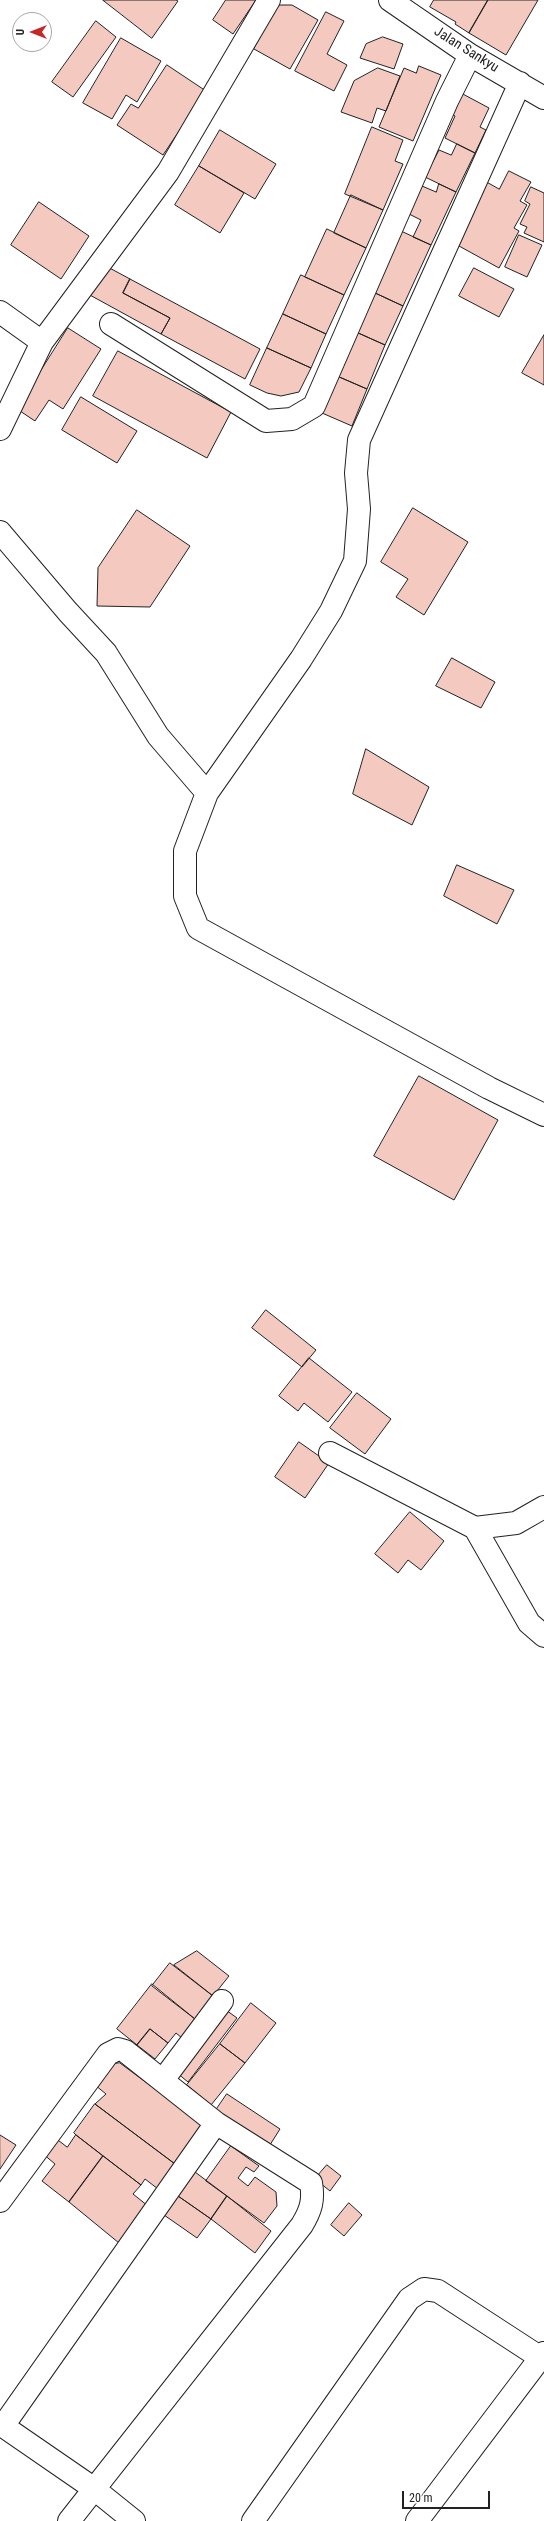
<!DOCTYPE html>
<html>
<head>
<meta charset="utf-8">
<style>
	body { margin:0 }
	#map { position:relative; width:544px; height:2521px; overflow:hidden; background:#fff; font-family:"Roboto Condensed",sans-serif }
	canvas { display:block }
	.north { position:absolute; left:12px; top:12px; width:40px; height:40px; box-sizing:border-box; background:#fff; border:1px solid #a7a7a7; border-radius:50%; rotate:270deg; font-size:11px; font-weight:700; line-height:16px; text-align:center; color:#222 }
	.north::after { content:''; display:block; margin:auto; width:14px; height:18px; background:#c62828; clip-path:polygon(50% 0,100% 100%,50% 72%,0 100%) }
	.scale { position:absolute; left:402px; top:2491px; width:88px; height:18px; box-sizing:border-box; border:2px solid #222; border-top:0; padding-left:5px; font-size:12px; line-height:14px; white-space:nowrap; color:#222; -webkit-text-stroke:3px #fff; paint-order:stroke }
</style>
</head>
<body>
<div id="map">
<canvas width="544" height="2521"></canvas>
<div class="north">U</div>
<div class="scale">20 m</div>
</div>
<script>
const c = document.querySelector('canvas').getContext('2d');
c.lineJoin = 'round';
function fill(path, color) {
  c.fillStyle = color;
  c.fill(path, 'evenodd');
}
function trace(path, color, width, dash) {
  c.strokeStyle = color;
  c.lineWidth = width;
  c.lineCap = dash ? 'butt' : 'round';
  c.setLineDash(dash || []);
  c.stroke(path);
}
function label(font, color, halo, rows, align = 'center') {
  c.font = font + ' "Roboto Condensed",sans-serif';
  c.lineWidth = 3;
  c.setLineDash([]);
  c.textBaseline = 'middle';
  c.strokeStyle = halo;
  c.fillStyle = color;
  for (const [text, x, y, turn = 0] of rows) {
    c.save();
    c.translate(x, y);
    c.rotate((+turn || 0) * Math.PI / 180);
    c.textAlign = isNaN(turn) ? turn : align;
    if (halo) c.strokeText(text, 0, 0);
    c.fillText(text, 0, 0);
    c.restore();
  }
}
const building = new Path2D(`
	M103,0h73l2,1 -26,37z
	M226,0h30l-23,34 -20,-14z
	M434,0h54l-19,33 -14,-9 1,-2 -26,-15z
	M488,0h50l-32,55 -37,-22z
	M278,5h14l26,15 -28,49 -36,-20z
	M326,12l18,9 -17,33 20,11 -13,26 -39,-20z
	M96,21l20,16 -43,60 -21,-15z
	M383,37l20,7 -9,25 -34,-11 6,-14z
	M121,38l40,23 -24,41 -11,-7 -14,24 -29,-16z
	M167,65l39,26 -43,64 -46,-30 14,-21 7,4z
	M419,66l22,9 -28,66 -34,-14 25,-59 12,5z
	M378,68l22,8 -14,35 -9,-3 -5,15 -31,-11 13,-31z
	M461,93l28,15 -9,19 6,3 -11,23 -30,-15 10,-22 -4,-2z
	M372,127l31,13 -8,21 8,3 -20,46 -38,-16z
	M220,130l56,34 -21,35 -56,-33z
	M457,144l18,9 -19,39 -31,-15 14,-27 12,5z
	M199,166l45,27 -24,40 -45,-28z
	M509,171l22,11 -11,19 7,4 -13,23 5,3 -20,37 -49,-27 33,-61 16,9z
	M439,184l17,8 -25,53 -18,-8 8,-17 -12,-6 13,-28 14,6z
	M531,187l13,6v49l-20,-9 3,-6 -7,-3 10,-20 -5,-3z
	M351,195l32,15 -17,38 -32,-15z
	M39,202l50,34 -28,43 -50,-34z
	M327,229l39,19 -22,47 -39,-18z
	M401,231l30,14 -28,61 -30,-14z
	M519,235l23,10 -15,32 -22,-10z
	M104,265l26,14 -7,14 47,25 -9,16 -73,-40z
	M474,268l40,21 -15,28 -40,-21z
	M301,275l43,20 -18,39 -43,-20z
	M130,279l130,70 -15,30 -84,-45 9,-16 -47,-25z
	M373,292l30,14 -18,39 -29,-13z
	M283,314l43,20 -15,34 -44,-20z
	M68,328l33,21 -38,60 -14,-9 -14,21 -18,-12z
	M356,332l29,13 -18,44 -30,-13z
	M544,335v50l-22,-12z
	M267,348l44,20 -12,24 -18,4 -14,-3 -17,-8z
	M118,351l113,61 -24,46 -114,-62z
	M337,376l30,13 -15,37 -30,-13z
	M81,397l56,34 -20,32 -55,-33z
	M413,508l55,34 -44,73 -28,-18 12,-18 -27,-17z
	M137,510l53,36 -40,61 -53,-1 1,-38z
	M452,658l43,24 -14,26 -45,-22z
	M366,749l63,38 -17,38 -59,-31z
	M457,865l57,25 -17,34 -53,-28z
	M419,1076l79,44 -44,80 -80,-44z
	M266,1310l50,40 -14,17 -50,-39z
	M309,1358l43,34 -24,30 -24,-19 -6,8 -19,-15z
	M357,1393l34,26 -26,35 -35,-26z
	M299,1442l30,21 -24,35 -30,-21z
	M410,1512l34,29 -23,29 -13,-10 -10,13 -23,-19z
	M197,1951l32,25 -16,20 -39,-31z
	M170,1963l43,33 -18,23 -43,-33z
	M152,1984l43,35 -13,19 -6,-5 -8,10 -18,-14 -13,16 -20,-16z
	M251,2003l25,20 -31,40 -25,-19z
	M226,2010l11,8 -49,64 -11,-9z
	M150,2029l18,14 -13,16 -18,-14z
	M220,2044l25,19 -34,42 -24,-20z
	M120,2063l86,64 -27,40 -84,-63 11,-10 -11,-9 16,-21z
	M227,2094l53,35 -12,19 -54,-35z
	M95,2104l84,63 -17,25 -17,-13 -4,6 -65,-50 -2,-2z
	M0,2135l16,10 -16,24z
	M76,2135l27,21 -34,46 -27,-21 13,-17 -13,-11 12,-16 13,10z
	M231,2146l28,20 -5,6 -8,-5 -8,11 10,8 7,-9 21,15 1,14 -13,17 -58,-42z
	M103,2156l38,29 -8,9 15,12 -29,37 -50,-41z
	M327,2165l14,11 -11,15 -15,-12z
	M195,2172l32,24 -16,23 -33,-23z
	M178,2196l33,23 -14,19 -33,-23z
	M227,2196l44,35 -16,22 -44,-34z
	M349,2203l13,12 -18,21 -13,-11z`);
const minor = new Path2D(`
	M390,0l80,55 74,43
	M0,312l42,30 -42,87
	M111,324l155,97 26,-2 22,-13 133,-305 23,-46
	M42,342l126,-170 101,-172
	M0,532l68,80 38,41 52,83 49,57 -22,58v45l13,32 291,160 55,27
	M207,793l94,-134 30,-48 24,-50 4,-52 -3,-36 3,-33 161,-357
	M330,1453l145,75 41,-5 28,-16
	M475,1528l54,95 15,13
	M163,2080l59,-79
	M0,2201l108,-147 10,-5 7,2 91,72 95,60c3,17 0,27 -9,42l-233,296
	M0,2424l93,64 41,33
	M3,2426l213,-303
	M253,2521l156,-222 15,-10 14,2 106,69
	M417,2521l127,-168`);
const streetNames = [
	["Jalan Sankyu",466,50,32]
];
fill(building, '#f3c9c0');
trace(building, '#222', 1);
trace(minor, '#222', 24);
trace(minor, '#fff', 22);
label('14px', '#222', '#fff', streetNames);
</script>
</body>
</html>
